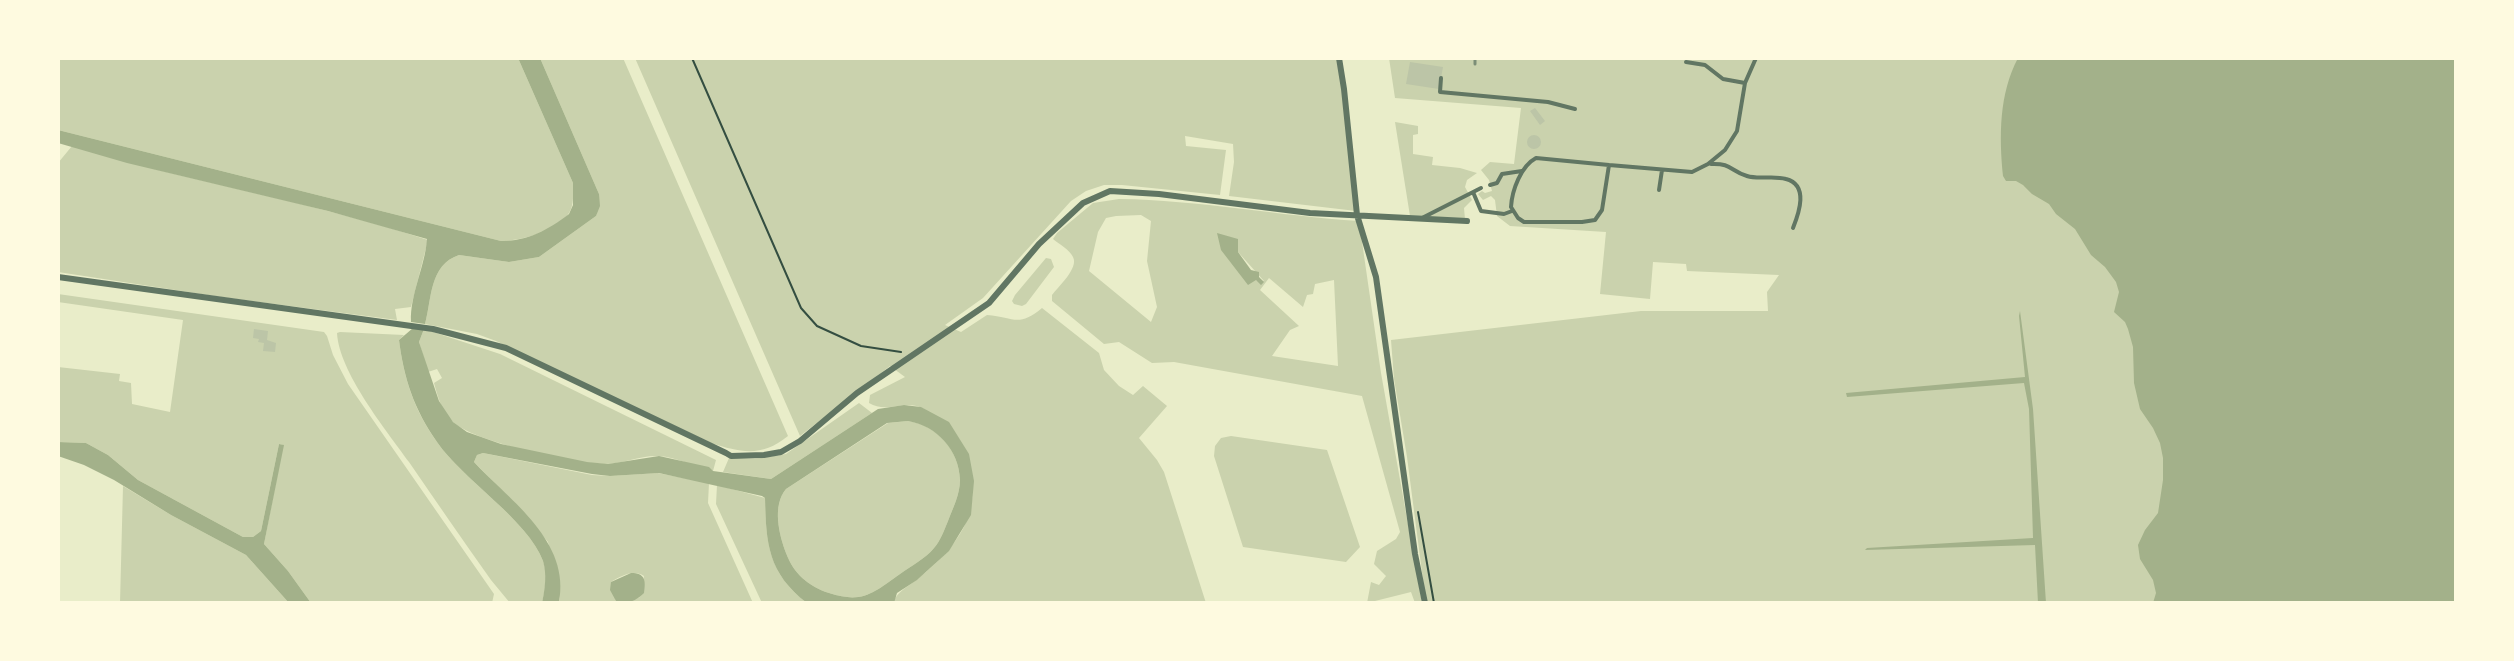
<!DOCTYPE html>
<html>
<head>
<meta charset="utf-8">
<style>
	body { margin:0 }
	#map { position:relative; width:2514px; height:661px; overflow:hidden; background:#e9edc9; font-family:"PT Serif",serif }
	canvas { display:block }
	.frame { position:absolute; inset:0; border:60px solid #fefae0; pointer-events:none }
</style>
</head>
<body>
<div id="map">
<canvas width="2514" height="661"></canvas>
<div class="frame"></div>
</div>
<script>
const c = document.querySelector('canvas').getContext('2d');
c.lineJoin = 'round';
function fill(path, color) {
  c.fillStyle = color;
  c.fill(path, 'evenodd');
}
function trace(path, color, width, dash) {
  c.strokeStyle = color;
  c.lineWidth = width;
  c.lineCap = dash ? 'butt' : 'round';
  c.setLineDash(dash || []);
  c.stroke(path);
}
const green = new Path2D(`
	M58,58h460l55,125c0,9 1,18 -2,26 -8,21 -50,32 -70,32l-443,-111z
	M540,58h83l165,378c-26,21 -46,17 -77,7l-215,-102 -19,-7 -52,-10c7,-25 4,-59 34,-69l50,7 30,-5 57,-41 3,-22z
	M635,58h702l7,43 12,110 -127,-15 5,-34 -1,-18 -48,-8 1,10 40,4 -6,45 -98,-10h-18l-18,6 -15,10 -88,97 -38,27 16,7 26,-17c27,2 31,13 55,-7l57,45 5,17 15,16 14,9 10,-9 24,20 -28,32 18,22 7,12 42,131 -313,-1c6,-12 16,-16 26,-24 37,-31 66,-65 48,-115 -2,-7 -4,-17 -8,-24 -4,-6 -30,-28 -37,-31 -18,-9 -35,6 -53,-5l1,-8 35,-18 -15,-11 -90,70z
	M1389,58h1067v545h-1030l-19,-146 -13,-78 -3,-39 250,-29h127l-1,-19 12,-17 -92,-4 -1,-7 -33,-2 -3,37 -50,-5 6,-62 -96,-6 -13,-10 -2,-16 -4,-4 -8,4 -5,-6 4,-3 3,2 7,-2 -3,-11 -8,-10 9,-8 24,2 7,-56 -126,-10z
	M1395,122l23,4v8l-5,1v19l20,3 -1,8 28,3 17,5 -10,7 -2,7 7,13 -8,8 1,11 -55,-3z
	M72,146c117,36 239,55 356,94l-17,67 -16,2 2,11 -176,-23 -163,-25v-109z
	M1119,199c80,1 160,17 240,22l22,152 41,230h-7l-4,-11 -44,11 4,-21 8,3 7,-9 -12,-12 3,-13 19,-12 4,-7 -38,-136 -188,-34 -22,1 -33,-21 -15,2 -52,-43v-6c6,-8 27,-27 21,-38 -3,-7 -14,-13 -20,-18l4,-6 36,-30zM1141,215l10,6 -4,40 10,46 -6,15 -62,-51 9,-39 8,-14 10,-2zM1238,252l26,29 -8,-1 -26,-19 -2,-4zM1269,278l34,29 4,-12 6,-1 2,-10 19,-4 4,86 -66,-10 18,-26 9,-4 -39,-36z
	M1046,258l5,1 3,8 -28,37 -4,2 -8,-2 -2,-3 3,-6z
	M58,294l266,38 3,4 6,19 15,29 146,210 -2,9h-181l-23,-32 -24,-27 19,-99 -4,-1 -18,87 -8,6h-10l-105,-57 -30,-25 -22,-12 -28,-1v-75l62,7 -1,7 12,2 1,21 38,8 13,-92 -125,-18z
	M424,329l76,25 216,106 -3,11c-17,-4 -37,-14 -54,-15 -18,-1 -36,8 -55,8 -30,-1 -132,-22 -152,-43 -11,-11 -14,-24 -18,-38l8,-5 -5,-9 -9,3 -9,-30z
	M340,332l64,3 -5,5c5,39 15,70 38,102 26,38 91,78 106,119 5,13 2,28 -1,42h-32l-19,-23c-28,-39 -55,-79 -82,-118 -23,-32 -70,-90 -72,-129z
	M859,403l13,10 -101,66 -48,-7 6,-14 26,1 31,-5z
	M908,421c29,4 51,29 52,59 0,14 -7,28 -12,41 -4,9 -7,19 -14,27 -8,10 -23,18 -34,26 -27,19 -37,30 -71,19 -21,-7 -35,-19 -43,-40 -7,-19 -14,-47 0,-64l102,-66z
	M1231,436l96,14 33,97 -14,15 -103,-15 -29,-91 1,-10 6,-8z
	M483,453l109,22 18,1 48,-3 51,10 -1,20 45,100h-128l15,-6 4,-21c-11,-7 -23,0 -33,6l5,19 6,2h-63l1,-5 -12,-56 -28,-33 -46,-47 3,-7z
	M717,485l48,13c1,45 3,75 42,105h-45l-46,-99z
	M123,486l48,29 75,40 43,48h-169z`);
const water = new Path2D(`
	M518,58h22l59,136 1,12 -4,10 -57,41 -30,5 -50,-7c-30,10 -27,44 -34,69l-14,-2c-1,-28 14,-55 16,-83l-99,-28 -201,-48 -69,-20v-13l443,111c27,0 47,-11 68,-27l4,-9v-22z
	M2018,58h438v545h-303l3,-10 -3,-13 -13,-21 -2,-14 7,-15 13,-17 5,-33v-22l-3,-15 -7,-15 -13,-19 -6,-26 -1,-36 -5,-18 -3,-7 -11,-10 5,-20 -3,-10 -11,-15 -14,-12 -16,-26 -19,-15 -7,-10 -17,-10 -9,-9 -7,-4h-10l-3,-5c-4,-40 -4,-82 15,-118z
	M1217,233l21,6v13l13,18 8,2v5l5,5 -3,3 -5,-5 -8,5 -27,-35z
	M2020,311l13,98 13,194h-8l-3,-58 -170,5 2,-2 166,-10 -4,-129 -5,-26 -177,14 -1,-4 179,-16 -6,-61z
	M413,328l11,1 -5,13 20,59 14,21 14,10 34,12 86,18 21,2 51,-8 50,11 4,4 58,8 107,-70 26,-4 17,2 28,15 20,32 5,27 -3,34 -22,36 -32,29 -20,13 -3,10h-87c-39,-30 -41,-59 -42,-105l-3,-2 -103,-23 -49,3 -18,-2 -109,-21 -6,2 -3,7c37,40 97,79 85,141h-17c3,-14 5,-29 1,-42 -15,-41 -80,-81 -106,-119 -23,-33 -33,-63 -38,-102zM908,421c29,5 51,29 52,59 0,14 -7,28 -12,41 -4,9 -7,19 -14,27 -8,10 -23,18 -34,26 -27,19 -37,30 -71,19 -21,-7 -35,-19 -43,-40 -7,-19 -14,-47 0,-64l101,-66z
	M58,442l28,1 22,12 30,25 105,57h10l8,-6 18,-87 5,1 -20,99 24,27 23,32h-22l-43,-48 -75,-40 -57,-35 -30,-15 -26,-9z
	M631,573c14,0 15,7 13,20 -8,8 -17,12 -28,8l-6,-11 1,-8z`);
const building = new Path2D(`
	M1410,62l33,5 -4,22 -33,-5z
	M1535,108l10,13 -5,4 -10,-14z
	M1527 142a7 7 0 1 1 14 0a7 7 0 1 1-14 0Z
	M254,329l14,2 -1,9 9,3 -1,9 -12,-1 1,-8 -6,-1 1,-3 -6,-1z`);
const path = new Path2D(`
	M692,58l109,250 16,18 44,20 40,6
	M1418,512l16,91`);
const pedestrian = new Path2D(`
	M1441,78l-1,14 108,10 27,7
	M1745,83l11,-25
	M1536,158l73,7 -7,45 -7,10 -13,2h-58l-6,-4 -7,-11c1,-17 10,-41 25,-49z
	M1711,164c21,-1 19,7 36,12 12,4 26,-1 39,3 23,6 13,34 7,49
	M1609,165l83,7 16,-8 17,-14 12,-19 8,-48 -22,-4 -18,-14 -19,-3
	M1490,185l7,-2 5,-9 20,-3
	M1659,190l3,-20
	M1473,192l8,19 23,3 8,-3
	M1422,218l59,-30`);
const minor = new Path2D(`
	M1339,58l5,31 13,126 19,62 39,277 10,49
	M58,277l375,52 73,19 220,105 5,3 33,-1 17,-3 19,-11 57,-48 132,-90 50,-59 44,-41 27,-12 49,3 151,19 157,8`);
const rail = new Path2D(`
	M1475,64v-6`);
fill(green, '#cad2ad');
fill(water, '#a3b18a');
fill(building, '#bcc5a7');
trace(path, '#344e41', 2);
trace(pedestrian, '#617663', 4);
trace(minor, '#617663', 6);
trace(rail, '#7c8e77', 3);
</script>
</body>
</html>
